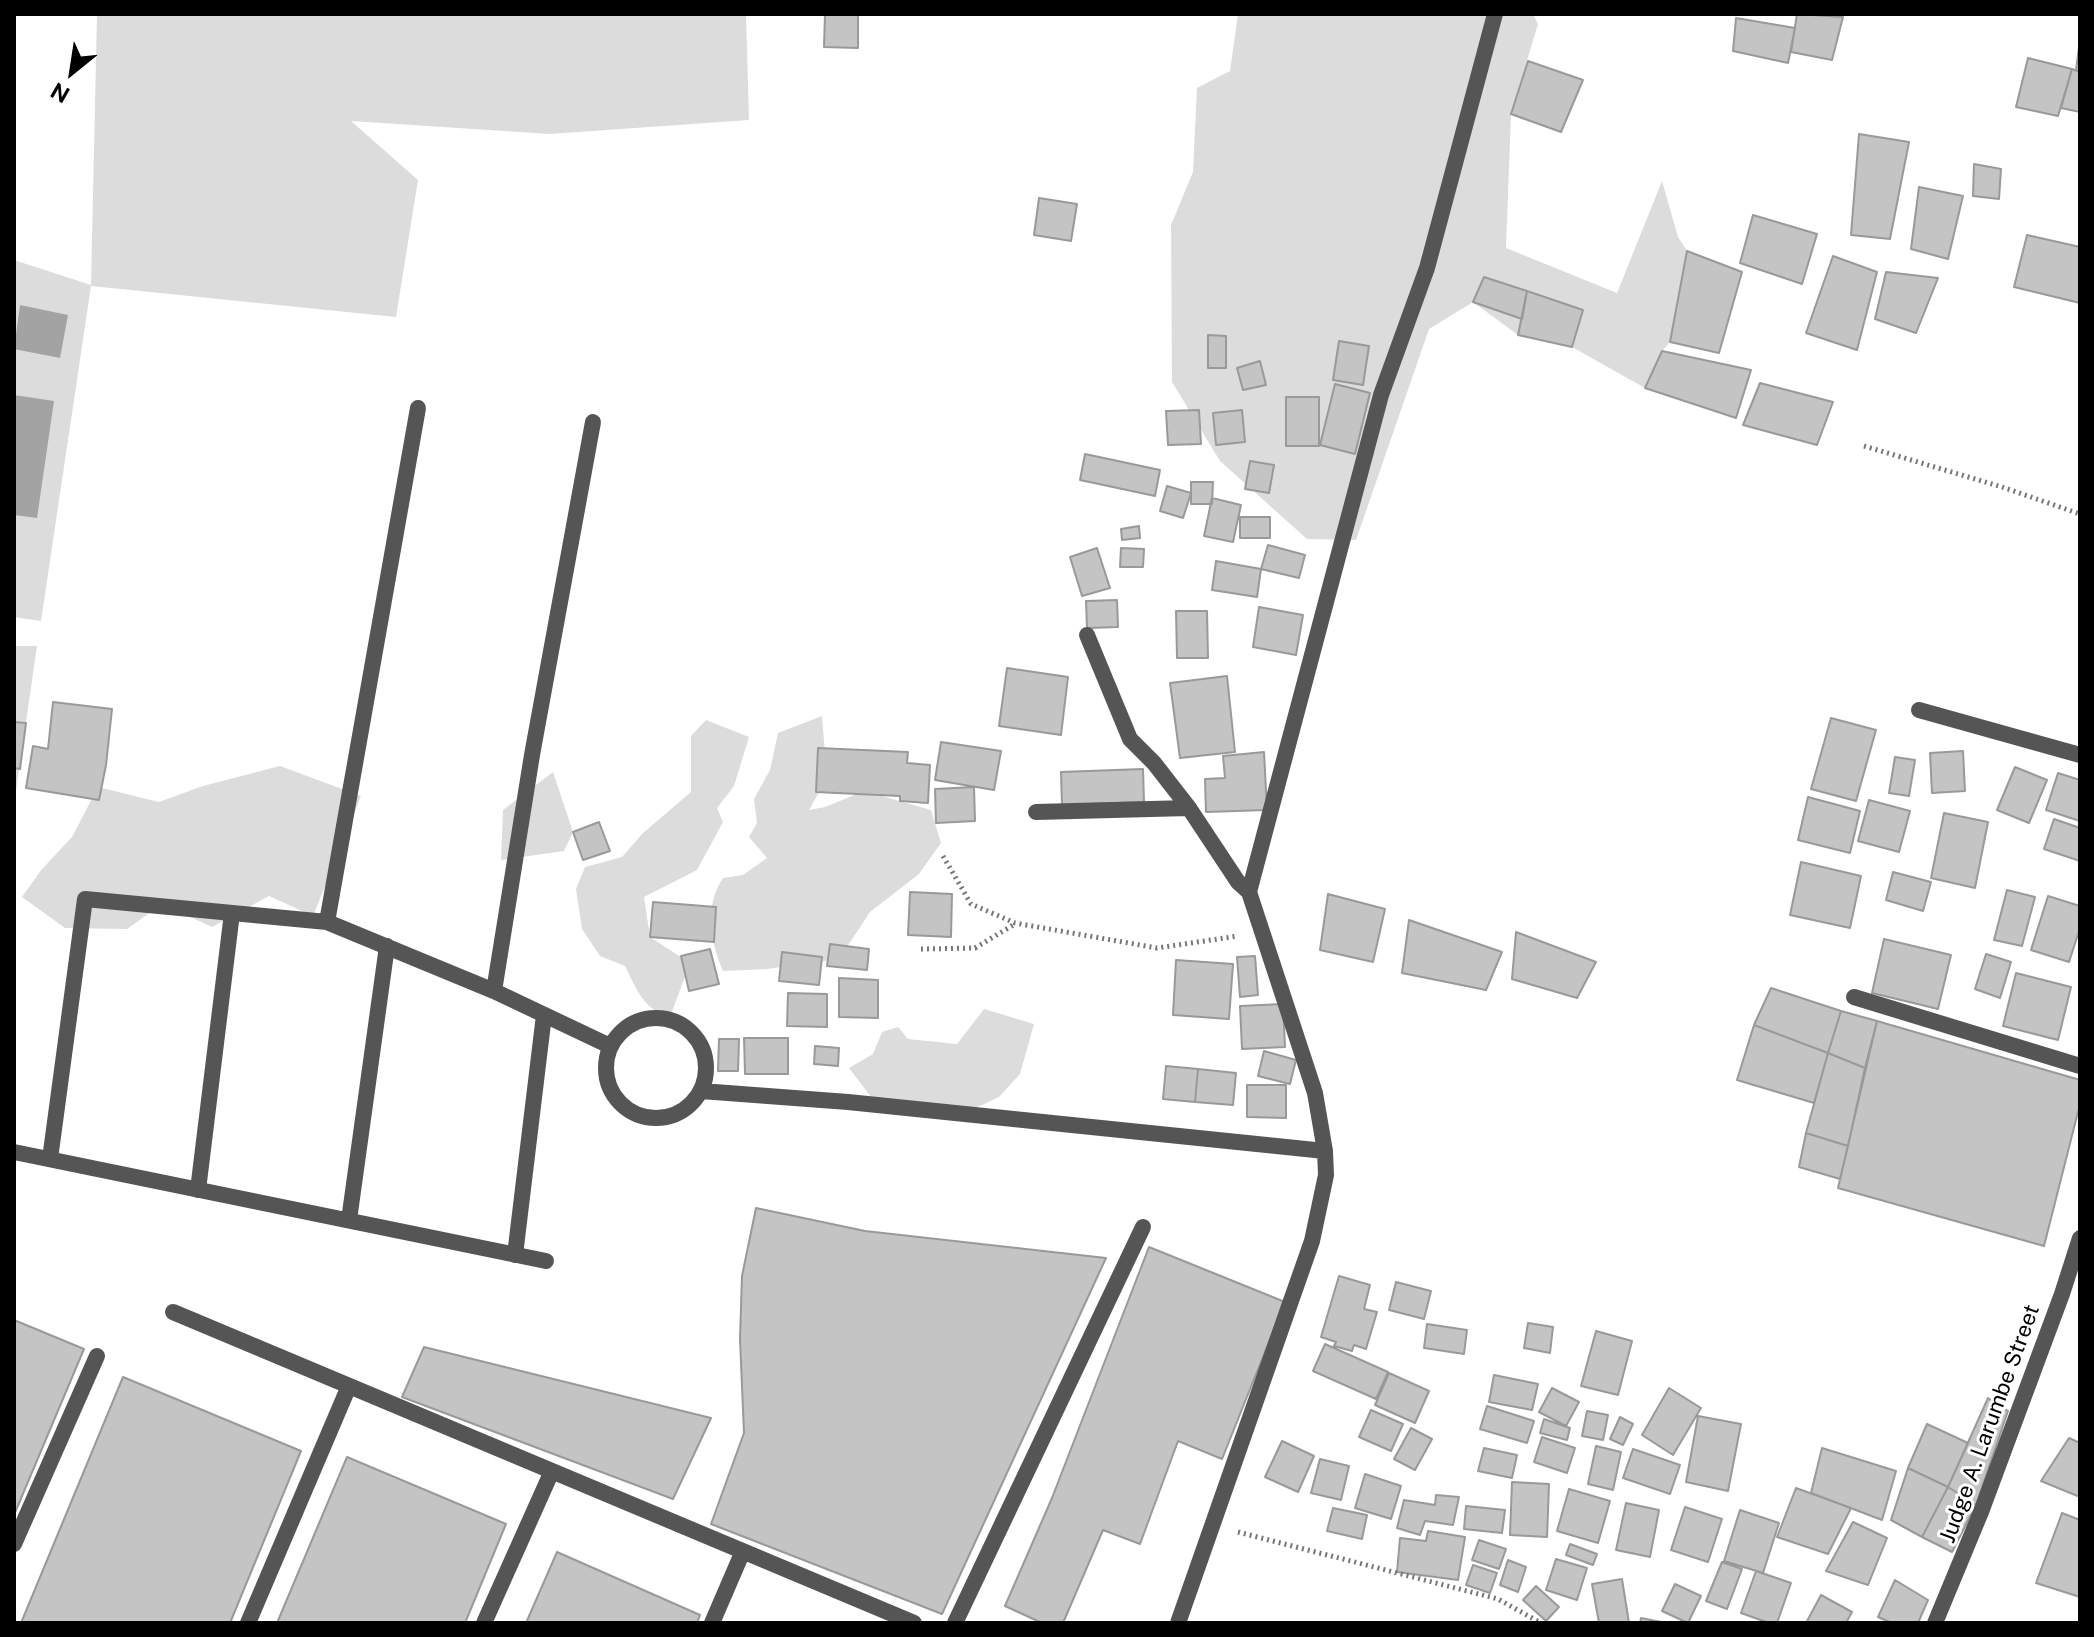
<!DOCTYPE html>
<html>
<head>
<meta charset="utf-8">
<style>
	body { margin:0 }
	#map { position:relative; width:2094px; height:1637px; overflow:hidden; background:#fff; font-family:"Public Sans",sans-serif }
	canvas { display:block }
	.frame { position:absolute; inset:0; border:16px solid #000; pointer-events:none }
	.north { position:absolute; left:32px; top:32px; width:80px; height:80px; -webkit-text-stroke:6px #fff; paint-order:stroke; rotate:210deg; font-size:22px; font-weight:700; line-height:32px; text-align:center; color:#000 }
	.north::after { content:''; display:block; margin:auto; width:28px; height:36px; background:#000; clip-path:polygon(50% 0,100% 100%,50% 72%,0 100%) }
</style>
</head>
<body>
<div id="map">
<canvas width="2094" height="1637"></canvas>
<div class="frame"></div>
<div class="north">N</div>
</div>
<script>
const c = document.querySelector('canvas').getContext('2d');
c.lineJoin = 'round';
function fill(path, color) {
  c.fillStyle = color;
  c.fill(path, 'evenodd');
}
function trace(path, color, width, dash) {
  c.strokeStyle = color;
  c.lineWidth = width;
  c.lineCap = dash ? 'butt' : 'round';
  c.setLineDash(dash || []);
  c.stroke(path);
}
function label(font, color, halo, rows, align = 'center') {
  c.font = font + ' "Public Sans",sans-serif';
  c.lineWidth = 6;
  c.setLineDash([]);
  c.textBaseline = 'middle';
  c.strokeStyle = halo;
  c.fillStyle = color;
  for (const [text, x, y, turn = 0] of rows) {
    c.save();
    c.translate(x, y);
    c.rotate((+turn || 0) * Math.PI / 180);
    c.textAlign = isNaN(turn) ? turn : align;
    if (halo) c.strokeText(text, 0, 0);
    c.fillText(text, 0, 0);
    c.restore();
  }
}
const green = new Path2D(`
	M97,14h649l3,106 -199,14 -199,-13 67,59 -22,137 -305,-31 -50,335 -27,-4v-357l77,25z
	M1238,14h295l5,10 -27,90 -5,134 111,45 45,-112 16,56 9,14 -17,91 -8,9 -17,37 -73,-41 -54,-12 -45,-33 -44,27 -73,211 -49,-1 -87,-78 -48,-79 -1,-157 22,-53 4,-84 33,-17z
	M14,646h23l-23,159z
	M822,716l5,62 -18,32 16,-3 39,-16 67,19 10,33 -22,31 -49,38 -31,47 -72,10 -44,2c-13,-30 -19,-65 0,-93l20,-3 24,-17 -18,-21 8,-14 -3,-24 16,-29 8,-37z
	M706,720l43,17 -15,49 -17,22 6,14 -26,48 -53,27 6,40 40,26 -20,54c-27,-8 -33,-27 -45,-51l-25,-10 -18,-27 -6,-40 9,-22 37,-10 21,-24 48,-41v-56z
	M280,766l81,30 -48,120 -44,-20 -57,31 -50,-23 -35,25 -62,-1 -43,-31 20,-28 30,-32 26,-50 61,15 44,-16z
	M553,772l20,60 -9,19 -63,9 2,-50z
	M984,1009l50,15 -14,50 -21,23 -45,21 -80,-17 -25,-33 24,-14 9,-22 16,-5 10,12 49,5z`);
const water = new Path2D(`
	M20,305l48,10 -8,43 -46,-9z
	M14,395l40,6 -17,117 -23,-3z`);
const building = new Path2D(`
	M825,14h33v34l-34,-1z
	M1797,14l46,3 -11,43 -41,-8z
	M1736,18l59,10 -7,35 -55,-12z
	M2080,40v32l-4,-2z
	M2028,58l44,11 -14,47 -42,-9z
	M1528,61l55,19 -22,52 -50,-18z
	M2072,69l8,3v40l-19,-4z
	M1859,134l50,8 -19,97 -39,-4z
	M1974,164l27,5 -2,30 -26,-3z
	M1919,187l44,9 -15,63 -37,-10z
	M1039,198l38,6 -6,37 -37,-6z
	M1753,215l64,19 -15,50 -62,-21z
	M2027,235l53,12v56l-66,-16z
	M1687,251l55,21 -23,81 -49,-11z
	M1833,256l44,16 -20,78 -51,-17z
	M1886,272l52,6 -22,55 -41,-14z
	M1484,277l43,14 -5,28 -49,-17z
	M1527,291l56,19 -11,37 -54,-12z
	M1208,335l18,1v32h-18z
	M1339,341l30,5 -6,39 -30,-5z
	M1662,351l89,19 -15,48 -91,-30z
	M1260,361l6,24 -23,5 -6,-22z
	M1760,383l73,19 -16,43 -74,-20z
	M1335,384l35,9 -15,61 -35,-9z
	M1286,397h33v49h-33z
	M1199,410l2,34 -33,1 -2,-34z
	M1242,410l3,32 -29,3 -3,-32z
	M1085,454l75,16 -5,26 -75,-16z
	M1250,461l24,4 -5,28 -24,-4z
	M1191,482h22l-1,22h-21z
	M1167,486l24,7 -8,25 -23,-7z
	M1212,498l29,7 -8,37 -29,-6z
	M1240,517h30v21h-30z
	M1139,526l1,12 -18,2 -1,-11z
	M1268,545l37,10 -6,23 -38,-9z
	M1097,548l13,40 -28,8 -12,-39z
	M1121,548l23,1 -1,18h-23z
	M1216,561l45,8 -4,28 -45,-7z
	M1117,600l1,27 -31,1 -1,-27z
	M1259,607l44,8 -7,40 -43,-8z
	M1176,611h31l1,47h-31z
	M1007,668l61,9 -7,58 -62,-9z
	M1227,676l8,76 -55,6 -10,-75z
	M53,702l59,7 -6,56 -7,35 -73,-12 7,-42 15,3z
	M1831,718l45,12 -20,71 -45,-12z
	M14,722l12,1 -6,46 -6,-1z
	M941,742l60,9 -7,39 -59,-10z
	M818,748l90,4 -1,11 23,2 -2,38 -28,-2v-5l-84,-4z
	M1963,751l2,40 -33,2 -2,-40z
	M1264,752l3,58 -61,2 -1,-33 20,-1 -2,-22z
	M1895,757l20,3 -6,36 -20,-3z
	M2015,767l32,13 -18,43 -32,-13z
	M1143,769l1,33 -82,3 -1,-33z
	M2058,773l22,7v41l-34,-11z
	M974,787l1,34 -39,2 -1,-34z
	M1808,797l52,14 -10,42 -52,-13z
	M1869,800l41,11 -11,41 -41,-11z
	M1944,813l44,9 -13,66 -44,-10z
	M2054,819l26,9v33l-36,-12z
	M599,822l11,29 -27,9 -10,-28z
	M1801,862l60,14 -11,52 -60,-13z
	M1893,872l38,10 -8,29 -37,-11z
	M2007,890l28,7 -13,49 -28,-6z
	M910,892l42,2 -1,43 -43,-2z
	M1328,894l57,15 -12,53 -53,-12z
	M2048,896l32,10v22l-11,34 -38,-12z
	M653,902l63,5 -2,35 -64,-5z
	M1409,920l93,32 -16,38 -84,-17z
	M1516,932l80,30 -19,36 -65,-19z
	M1884,939l67,16 -13,54 -66,-16z
	M830,944l39,5 -2,21 -40,-4z
	M710,949l9,35 -30,7 -8,-35z
	M782,952l40,5 -3,28 -40,-4z
	M1986,954l25,8 -11,36 -25,-9z
	M1255,956l3,39 -18,2 -3,-40z
	M1176,960l57,4 -4,55 -56,-4z
	M2016,973l55,14 -13,53 -55,-14z
	M839,978l39,2v38l-39,-1z
	M1771,988l70,23 -13,42 -74,-28z
	M788,993l39,1v33l-40,-1z
	M1283,1004l2,43 -43,2 -2,-43z
	M1841,1011l36,10 -12,47 -37,-15z
	M1877,1021l203,59v24l-36,142 -206,-58z
	M1754,1025l74,28 -14,50 -77,-23z
	M744,1038h44v36h-43z
	M719,1039h20l-1,32h-20z
	M815,1046l24,2 -1,18 -24,-2z
	M1264,1051l32,9 -6,24 -32,-8z
	M1828,1053l37,15 -17,78 -42,-13z
	M1166,1066l32,3 -3,33 -32,-3z
	M1198,1069l38,4 -3,32 -38,-3z
	M1247,1085h39v33l-39,-1z
	M1806,1133l42,13 -8,33 -41,-12z
	M756,1208l109,23 241,27 -164,356 -231,-90 33,-91 -4,-94 2,-63z
	M1149,1247l136,55 -63,157 -44,-18 -38,103 -37,-14 -40,93h-21l-37,-17 47,-108z
	M1339,1276l31,9 -6,24 13,3 -11,37 -12,-4 -2,6 -18,-5 2,-4 -15,-5z
	M1396,1282l35,9 -7,28 -35,-9z
	M14,1320l70,29 -70,166z
	M1528,1323l25,4 -3,26 -26,-5z
	M1427,1324l40,6 -3,24 -40,-6z
	M1596,1331l36,10 -14,54 -37,-9z
	M1325,1344l63,28 -12,27 -63,-28z
	M424,1347l287,71 -38,81 -271,-102z
	M1389,1373l40,18 -14,32 -40,-18z
	M1494,1375l44,9 -6,26 -43,-8z
	M123,1377l178,74 -71,172h-209z
	M1552,1388l27,14 -13,24 -27,-14z
	M1669,1388l32,20 -28,47 -31,-20z
	M1988,1398l20,13 -32,94 -28,-18z
	M1487,1406l47,15 -7,22 -47,-14z
	M1371,1410l32,14 -12,27 -32,-14z
	M1587,1411l21,4 -5,25 -21,-4z
	M1698,1416l43,8 -13,67 -42,-9z
	M1620,1417l13,7 -10,21 -13,-6z
	M1544,1419l26,9 -3,12 -27,-7z
	M1927,1424l41,19 -20,44 -40,-19z
	M1411,1428l21,11 -17,31 -21,-11z
	M1542,1437l33,11 -8,25 -33,-11z
	M2069,1438l11,5v54l-39,-16z
	M1282,1441l32,15 -16,36 -33,-15z
	M1596,1446l25,6 -8,38 -25,-6z
	M1484,1448l33,7 -5,23 -34,-7z
	M1822,1448l74,23 -14,49 -71,-27z
	M1633,1449l47,16 -10,29 -47,-16z
	M347,1457l159,67 -41,99h-188z
	M1320,1459l29,7 -8,34 -30,-7z
	M1908,1468l40,19 -26,50 -31,-17z
	M1365,1474l36,12 -10,33 -36,-11z
	M1512,1482l37,2 -2,53 -37,-2z
	M1948,1487l28,18 -24,47 -30,-15z
	M1796,1488l55,20 -23,46 -51,-17z
	M1569,1489l41,12 -12,42 -41,-12z
	M1436,1495l23,2 -6,28 -28,-4 -5,14 -23,-7 7,-28 31,5z
	M1626,1503l33,7 -9,47 -34,-7z
	M1466,1506l39,4 -3,23 -38,-4z
	M1685,1507l37,12 -14,43 -37,-12z
	M1333,1508l34,7 -5,24 -35,-8z
	M1740,1510l39,13 -16,50 -39,-12z
	M2062,1513l18,7v77l-44,-14z
	M1853,1522l34,16 -19,47 -42,-14z
	M1428,1531l37,6 -7,43 -61,-8 3,-34 26,3z
	M1479,1540l27,9 -7,20 -27,-9z
	M1570,1544l27,10 -4,11 -27,-10z
	M557,1552l143,63 -3,8h-171z
	M1556,1559l31,9 -10,32 -31,-10z
	M1508,1560l18,7 -8,25 -18,-7z
	M1722,1562l20,7 -15,40 -21,-8z
	M1473,1565l24,8 -7,20 -24,-8z
	M1756,1571l35,12 -14,40h-8l-28,-10z
	M1622,1579l7,44h-30l-7,-39z
	M1895,1580l33,20 -10,23h-26l-14,-6z
	M1675,1584l26,12 -13,27 -26,-12z
	M1536,1586l23,21 -13,14 -23,-21z
	M1821,1595l31,17 -6,11h-40z
	M1641,1618l25,5h-26z`);
const path = new Path2D(`
	M1864,446l138,41 78,27
	M943,856l28,48 44,19 142,25 81,-12
	M921,949l54,-1 40,-24
	M1238,1532l260,67 43,24`);
const service = new Path2D(`
	M1919,710l161,45
	M1854,997l226,69
	M173,1312l741,311
	M14,1544l83,-188
	M248,1623l101,-237
	M484,1623l68,-152
	M712,1623l31,-72
	M955,1623l188,-396`);
const minor = new Path2D(`
	M1087,635l43,104 24,24 35,45 49,74 11,10
	M1036,812l153,-4
	M327,922l91,-514
	M494,991l38,-236 61,-333
	M606 1068a50 50 0 1 1 100 0a50 50 0 1 1-100 0Z
	M701,1091l147,11 477,49
	M14,1152l532,109
	M50,1159l35,-260 242,23 167,69 116,55
	M198,1190l34,-277
	M349,1220l38,-274
	M515,1255l29,-240
	M1178,1623l134,-382 14,-66 -1,-24 -10,-58 -66,-201 132,-497 46,-127 68,-254
	M1935,1623l46,-111 81,-218 18,-56`);
const streetNames = [
	["Judge A. Larumbe Street",1990,1424,-70]
];
fill(green, '#dcdcdc');
fill(water, '#a3a3a3');
fill(building, '#c4c4c4');
trace(building, '#999', 2);
trace(path, '#777', 5, [2, 4]);
trace(service, '#555', 16);
trace(minor, '#555', 16);
label('22px', '#000', '#fff', streetNames);
</script>
</body>
</html>
